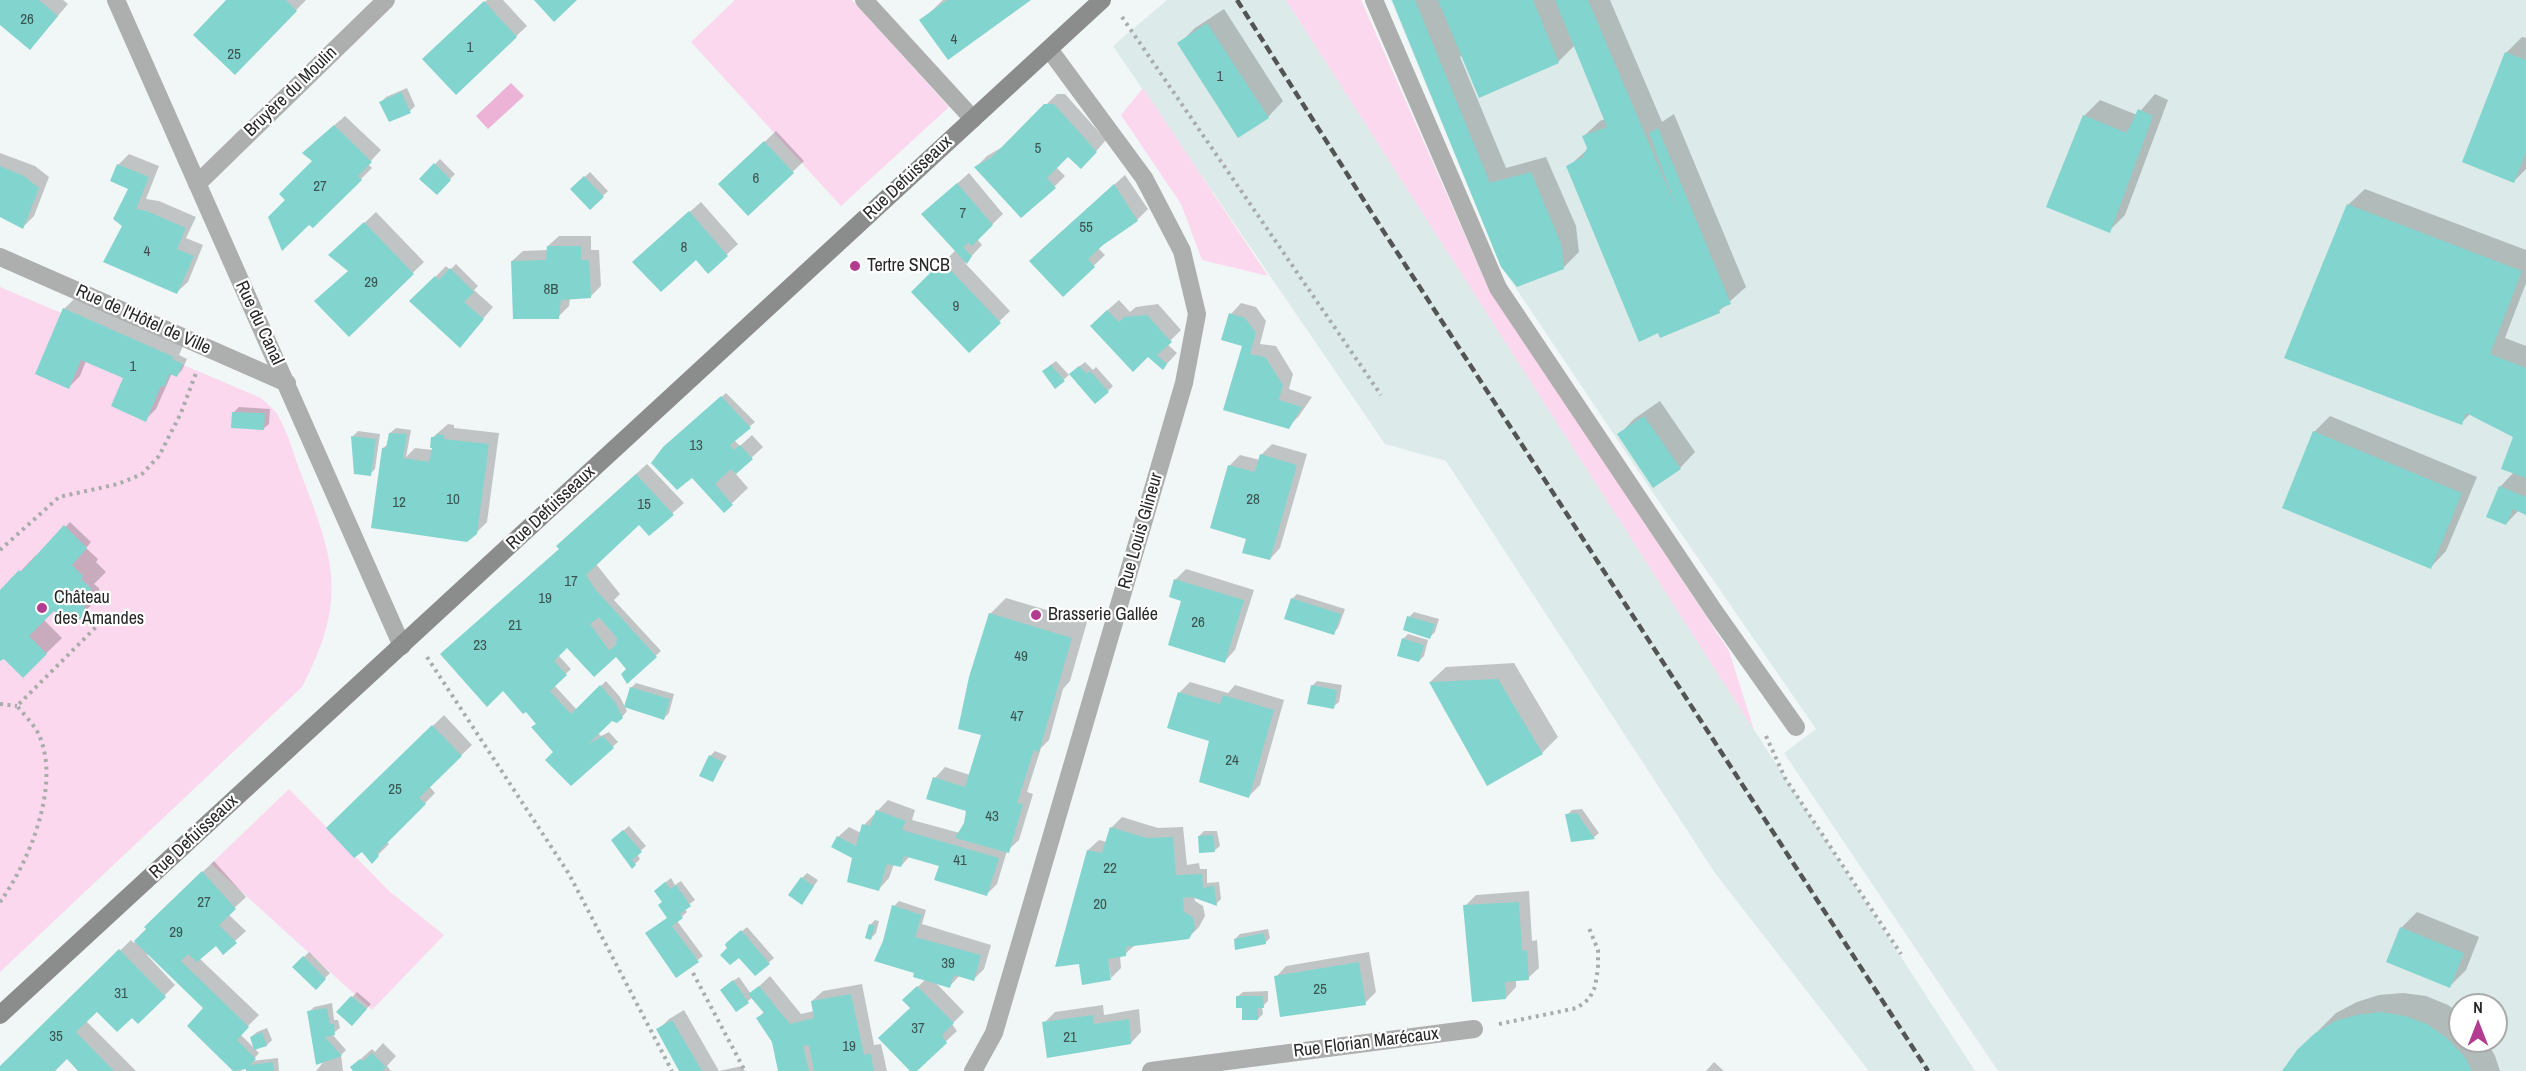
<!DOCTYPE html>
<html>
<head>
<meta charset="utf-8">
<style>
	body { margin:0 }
	#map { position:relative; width:2526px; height:1071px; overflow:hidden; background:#f1f6f6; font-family:"Archivo Narrow",sans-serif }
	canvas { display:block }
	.north { position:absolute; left:2448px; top:993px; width:60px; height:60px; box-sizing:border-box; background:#fff; border:2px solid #a8a9a9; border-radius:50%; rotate:0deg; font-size:16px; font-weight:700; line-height:24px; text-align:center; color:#262827 }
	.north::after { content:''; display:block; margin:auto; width:21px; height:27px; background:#b33c91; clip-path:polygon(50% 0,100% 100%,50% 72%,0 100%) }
</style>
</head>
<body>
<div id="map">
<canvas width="2526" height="1071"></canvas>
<div class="north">N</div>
</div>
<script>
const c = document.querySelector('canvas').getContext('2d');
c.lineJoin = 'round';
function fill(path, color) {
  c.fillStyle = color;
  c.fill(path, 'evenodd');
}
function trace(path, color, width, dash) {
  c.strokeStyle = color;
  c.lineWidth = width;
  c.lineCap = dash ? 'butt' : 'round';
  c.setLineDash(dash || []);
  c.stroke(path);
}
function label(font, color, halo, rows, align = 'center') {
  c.font = font + ' "Archivo Narrow",sans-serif';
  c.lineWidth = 4.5;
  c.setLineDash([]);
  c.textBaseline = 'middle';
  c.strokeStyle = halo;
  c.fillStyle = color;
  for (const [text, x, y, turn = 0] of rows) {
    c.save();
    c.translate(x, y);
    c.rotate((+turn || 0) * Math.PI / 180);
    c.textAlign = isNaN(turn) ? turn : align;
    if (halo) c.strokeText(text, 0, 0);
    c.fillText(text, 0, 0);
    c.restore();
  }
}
const built = new Path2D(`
	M1167,0h119l499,778 190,293h-106l-154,-198 -269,-412 -61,-17 -272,-398z
	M1391,0h1135v1071h-528l-214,-318 32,-24 -165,-239 -150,-224zM2460,1005h36v36h-36z`);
const green = new Path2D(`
	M735,0h117l97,107 -108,99 -150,-164z
	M1286,0h75l125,283 243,368 25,79z
	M1143,88l125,188 -66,-16 -21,-56 -60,-89z
	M0,287l261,111c5,5 12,10 16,16 10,15 17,42 24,60 34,87 47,126 1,213l-302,285z
	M289,789l100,102 55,44 -72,75 -161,-146z`);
const water = new Path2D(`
	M511,83l13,13 -36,33 -12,-13z`);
const shadow = new Path2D(`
	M0,0h63l5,4 -28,33 -40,-14z
	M228,0h78l-71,73z
	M487,0h16l24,26 -71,67 -22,-45z
	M943,0h85l-107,21z
	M1394,0h216l52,122 12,-8 72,173 -27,24 -151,-144 21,-19 -5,-12 16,-15 5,-2 -30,-74 -16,16 -79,35 -17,-40 -3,1 46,111 40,-11 30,69 3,26 -16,16 -46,18z
	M1224,9l59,92 -15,16 -89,-73 16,-16z
	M2522,37l4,1v131l-12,12 -8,-128z
	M407,88l8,18 -5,5 -29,-9 5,-5z
	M1057,94h8l41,46 -15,17 -23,-2 -12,12 9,9 -11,11 -78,-20 11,-11 17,-10z
	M2155,94l13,6 -43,115 -16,16 -25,-115 16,-16 37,15z
	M345,116l36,34 -13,14 4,4 -11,11 -74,21 27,-39 1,-19z
	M776,131l28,30 -56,53 -17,-40z
	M0,153l35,13 14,11 -15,39 -11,11 -23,-11z
	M129,154l30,12 -13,33 13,2 37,16 -10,21 17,7 -15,37 -11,10 -53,-66 6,-38 -12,-23z
	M440,159l15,15 -18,19 -16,-14z
	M590,172l18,19 -18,17 -18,-19z
	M969,173l34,41 -26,25 5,6 -17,18 45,48 -41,40 -56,-59 43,-42 -33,-36z
	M1125,175l23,34 -11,11 -39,28 7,7 -42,40 -22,-45z
	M2365,189l161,61v33l-21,55 21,8v166l-7,-2 -13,14 -6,-37 14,-15 1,-36 -45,-22 -9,9 -175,-66 63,-153z
	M701,202l37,42 -30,28 -12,-14 -51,-7z
	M376,212l48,50 -75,73v-65l-8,-25z
	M559,236h32v14h8l2,36 -11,11 -20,1 -1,8 -11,11 -46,-56 11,-10 25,-1v-4z
	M456,264l22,22 -4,4 19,17 -33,39 -48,-45 34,-35 4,4z
	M75,298l108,48 -4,9 8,4 -5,11 -5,5 -5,-2 -16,36 -11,11 -20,-43 -39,-16 -6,15 -11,11 -5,-78z
	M1119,300l11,12 6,-5 22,-3 23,26 -14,14 10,9 -14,15 -61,-53z
	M1241,303l15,4 10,14 -6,23 16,2 17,28 -4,15 23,8 -13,19 -11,11 -44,-82 -21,-6 8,-25z
	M1056,361l13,14 -14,12 -6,-21z
	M1085,362l8,8 3,-3 17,19 -5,5 -32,-22z
	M726,393l29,29 -21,18 6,6 12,-11 11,12 -28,26 13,15 -24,23 -30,-32 20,-75z
	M1660,401l35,51 -15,16 -61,-33 15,-16z
	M239,407l31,2 -1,15 -6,5 -29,-17z
	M2330,416l147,61 -31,74 -15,16 -117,-135z
	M448,424l6,1v3l45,5 -12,89 -11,11 -93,-85 5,-4 2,-11 6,-5 15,2 -5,27 9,-9 18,2 -1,-12z
	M358,431l22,3 -5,35 -5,5 -17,-38z
	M1272,444l35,10 -27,94 -10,11 -22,-21 -19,-72 11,-11 20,5 1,-5z
	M647,464l37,39 -35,31 -10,-11 -43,41 24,30 -6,6 47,51 -34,31 1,-13 -12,-14 -48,-9 -10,9 13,14 -17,16 23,25 29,-29 14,16 7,14 -5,6 -10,2 -14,14 3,3 8,-4 9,10 -47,42 -34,-61 23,-175 9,-13z
	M70,522l21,20 -5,6 12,11 -2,3 10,10 -12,12 5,4 1,8 -25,26 -21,-13 -10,11 18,18 -39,38 -19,-19 -4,2v-66l36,-38 2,2z
	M1186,569l68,21 -19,60 -10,11 -50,-81z
	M1297,594l48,15 -7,19 -5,5 -41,-34z
	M1006,598l81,24 -17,59 -7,8 -14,51 -8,8 -14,44 6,2 -14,46 -12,11 -10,33 -10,10 -47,-29 -30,-9 -9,10 -7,-2 -5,14 -10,11 -41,-52 11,-10 12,6 3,-8 24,-25 27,10 -3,10 48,13 5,-10 2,-13 -32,-32 10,-11 25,8 12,-41 8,-120z
	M1414,612l25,7 -4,13 -5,5 -21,-20z
	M1408,634l20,6 -4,16 -5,5 -16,-22z
	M1514,663l44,74 -16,16 -112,-71 16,-15z
	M1317,681l25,4 -3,17 -6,5 -21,-21z
	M1190,682l38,11 7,-8 49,15 -24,85 -11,11 -70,-103z
	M636,683l38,11 -5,19 -5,5 -33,-30z
	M444,715l28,30 -43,41 6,7 -48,49 2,2 -17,17 -10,-12 -34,-21z
	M715,751l12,5 -15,24 -2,-24z
	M1582,809l17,24 -5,4 -22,3 -5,-25 5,-5z
	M1122,817l36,11 25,-1 4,38 12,-2 1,6h7v14l12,-1 2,17 -5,5 -22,-8 1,5 8,5 2,10 -6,11 -11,11 -53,7 -10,9 -5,2 1,12 -10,10 -23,-128 11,-10 8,2 4,-14z
	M629,826l17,20 -9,8 3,5 -8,8 -14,-32z
	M1204,831h13l3,15 -6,5 -15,-15z
	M214,861l32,36 -18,17 18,17 -23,21 -7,-8 -17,14 60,57 -19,19 19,19 -7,8 26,-3 1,13h-32l-1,-5 -5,5h-6l-46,-45 16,-18 -56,-54 -2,1 28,30 -37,37 -5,-6 -36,-6 -12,10 51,51h-56l-13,-14 -14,14h-53v-3l131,-128 3,3 14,-14 -2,-2z
	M807,873l11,7 -16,23v-25z
	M671,878l4,7 6,-4 14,19 -11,8 3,4 -10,9 26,35 -27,20 -8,-58 -7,-32z
	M1529,891l3,50 5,-1 2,28 -11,10 -12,1v8l-10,11 -41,-92 11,-11z
	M899,901l27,9 -4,14 69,21 -7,24 -10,10 -14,-4 -11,12 -14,-5 29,30 -12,12 5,7 -43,40h-2v-63l-8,-8 22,-21 -10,-7 -27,-44 5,-22z
	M2417,912l62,25 -13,33 -16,16 -49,-58z
	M875,920l4,1 -3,12 -5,5 -1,-13z
	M747,927l27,31 -19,16 -26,-26 3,-8z
	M1268,929l2,9 -5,5 -30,-4 5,-5z
	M309,952l21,21 -14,14 -22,-20z
	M1369,952l7,40 -11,11 -89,-26 10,-11z
	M770,976l31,38 13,-3 -2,-10 11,-10 39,-7 12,61 7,-1 6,27h-107l-7,-30 -16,-22 7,-7 -11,-15 -16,13 -10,-25 12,-8 12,17z
	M1268,991v10l-6,6 1,7 -5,5 -14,-12 -7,-10 6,-5z
	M357,992l14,12 -14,15 -19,-7z
	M2403,993l23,3 22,9 12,8v28h27l8,15 5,15h-216l14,-20 38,-38 21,-11 22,-7z
	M332,1003l2,17h4l2,8 -8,6 14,16 -5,5 2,16h-27l9,-11 -16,-48 5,-5z
	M1103,1005l1,10 35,-6 2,23 -10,11 -87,-20 11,-11z
	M684,1010l35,61h-38l-23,-41 11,-11z
	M267,1028l5,12 -5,5 -12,3 -4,-11 6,-5z
	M383,1043l13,13 -9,10 4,5h-36l-3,-4 11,-10 9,-8 3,3z
	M1714,1062l10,9h-18z
	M742,1066l3,5h-26z`);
const building = new Path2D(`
	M0,0h39l19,16 -28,34 -30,-25z
	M226,0h60l11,11 -62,64 -42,-40z
	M534,0h43l-23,22z
	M947,0h84l-83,60 -29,-40z
	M1392,0h23l75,183 41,-11 30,71 3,26 -47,18 -16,-20z
	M1438,0h95l26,63 -80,35z
	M1555,0h33l90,212 -29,-79 9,-5 73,176 -12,5 1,4 -60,25 -2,-5 -19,9 -73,-176 17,-9 4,-9 -5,-12 25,-9z
	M484,1l33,36 -61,58 -34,-36z
	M1207,23l62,95 -31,20 -61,-95z
	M2505,52l21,8v92l-12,31 -52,-21z
	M401,92l10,21 -22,9 -10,-20z
	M1044,104h10l43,48 -16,17 -13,-12 -21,21 9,10 -35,30 -47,-51 18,-10z
	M2138,109l15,7 -43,117 -64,-26 37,-92 44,18z
	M334,125l38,37 -14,14 4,4 -49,48 -4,-3 -27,26 -14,-34 17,-17 -6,-6 33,-33 -10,-8z
	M764,141l30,32 -46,43 -30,-32z
	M434,163l17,17 -14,15 -18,-16z
	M117,164l32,13 -13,32 11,2 39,17 -9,21 17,7 -17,38 -74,-32 19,-36 -9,-7 15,-30 -18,-8z
	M0,166l24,10 15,12 -16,41 -23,-12z
	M584,176l20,21 -14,13 -20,-21z
	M957,183l36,42 -21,21 -3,-3 -6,4 9,9 -5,8 -46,-50z
	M1114,184l24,37 -35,24 -15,14 7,8 -32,30 -34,-36z
	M2347,204l175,67 -32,83 36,14v110l-25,-9 12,-32 -47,-24 -4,12 -178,-67z
	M689,211l39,45 -20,18 -12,-14 -35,32 -29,-30z
	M364,222l50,52 -65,63 -35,-36 34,-30 -20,-16z
	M547,246h34v14h8l2,38 -30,2 -2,19h-46l-2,-58 35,-1z
	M942,261l59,62 -32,30 -58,-61z
	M450,268l24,24 -10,10 20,17 -24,29 -51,-47 26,-25 4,4z
	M63,308l111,49 -2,2 11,5 -6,13 -7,-3 -6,13 -3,-1 -15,36 -35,-16 12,-28 -42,-18 -12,29 -34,-15z
	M1107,310l12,12 5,-5 23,-2 20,22 5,5 -15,13 10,9 -4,6 -15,-13 -15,15 -43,-46z
	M1229,313l16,5 11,15 -6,21 15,3 18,28 -4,15 23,7 -13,22 -66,-19 19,-64 -21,-6z
	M1051,365l14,16 -10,8 -13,-18z
	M1079,366l8,8 3,-3 19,21 -14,12 -26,-30z
	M721,396l30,32 -21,17 4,5 6,-5 13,14 -17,15 -5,-5 -16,15 18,21 -9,8 -32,-35 -15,12 -26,-27 12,-16z
	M232,412l33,1 -1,17 -33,-2z
	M1644,416l37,53 -28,19 -36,-54z
	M2313,431l149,62 -31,76 -149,-61z
	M389,433l18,1 -4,24 26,4 3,-14h-2l1,-11h5v-3l8,1v4l45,5 -12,90 -10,8 -96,-14 11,-80h4z
	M351,436l25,3 -5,37 -17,-2z
	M1260,454l37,11 -27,95 -28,-7 4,-14 -36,-11 18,-63 27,7z
	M636,474l38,41 -25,21 -10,-11 -53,50 9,14 62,68 -30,27 -6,-10 5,-5 -10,-12 -22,20 -27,-29 -13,13 13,14 -17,16 21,23 29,-29 15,17 8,16 -6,5 -5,-2 -24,23 15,-8 11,12 -43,38 -26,-26 8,-8 -22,-25 5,-3 -10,-12 -3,2 -20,-23 -16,16 -47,-53 119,-105 -3,-3zM599,617l18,21 -1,7 -7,5 -19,-26z
	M2499,486l27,11v18l-13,-6 -7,16 -20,-8z
	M64,525l23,23 -15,17 11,11 -2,3 11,10 -13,12 5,3 1,9 -9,11 -10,-2 -12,-11 -25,25 18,18 -24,24 -19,-19 -4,2v-71l19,-20 2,2z
	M1174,579l70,21 -19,63 -57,-18 13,-44 -12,-4z
	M1291,598l50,16 -7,21 -50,-16z
	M989,613l83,25 -33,114 -5,-2 -17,53 6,1 -14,49 -54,-15 9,-15 2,-12 -40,-12 7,-22 32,10 16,-52 -23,-6 11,-52z
	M1407,616l28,8 -5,15 -27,-9z
	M1402,638l22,7 -5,17 -22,-6z
	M1498,679l45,75 -56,32 -58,-104z
	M1311,685l26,5 -3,19 -27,-5z
	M630,687l40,12 -6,21 -40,-13z
	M1178,692l42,12 3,-9 51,15 -25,88 -50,-16 10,-41 -42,-13z
	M432,725l30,31 -43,42 7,6 -49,49 2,3 -7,8 -10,-12 -8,6 -28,-30z
	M709,755l14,7 -10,20 -14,-6z
	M876,810l30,11 -4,9 97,28 -12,38 -53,-16 5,-14 -35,-10 -3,11 -14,-3 -8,27 -32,-9 5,-24 -21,-11 6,-11 19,10 6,-22 8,2z
	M1577,813l18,26 -24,3 -6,-28z
	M1110,827l37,11 26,-1 3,38 26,-1 1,14 11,-2 3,20 -25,-9 -9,1 1,14 9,5 2,11 -6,11 -63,8v9l-18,3 3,21 -29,5 -3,-21 -24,3 32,-117 15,3z
	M623,830l19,22 -10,8 4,5 -4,4 -21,-29z
	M1213,835l2,17 -16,1 -1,-17z
	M202,871l34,38 -17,16 18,18 -14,12 -7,-9 -19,16 -9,-8 -7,7 68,66 -12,13 19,19 -6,6 23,-3 1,9h-28v-2l-13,2 -46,-45 16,-18 -69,-67 12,-12 -2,-2z
	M801,877l13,9 -12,19 -14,-10z
	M665,882l5,7 6,-4 15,21 -11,8 3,4 -11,8 27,36 -23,16 -31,-45 22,-15 -9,-13 4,-3 -8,-11z
	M1519,902l3,49 5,-1 2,30 -24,2 1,17 -34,3 -9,-97z
	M892,905l30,10 -7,22 66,18 -7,26 -20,-6 -4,13 -37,-11 1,-4 -40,-12 9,-20z
	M869,924l6,2 -4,14 -6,-2z
	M2400,927l64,26 -14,35 -64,-26z
	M741,930l29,34 -15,12 -16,-18 -9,7 -10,-10 7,-7 -2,-3 1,-2z
	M1264,933l2,11 -31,6 -1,-11z
	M119,949l47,48 -28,27 -6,-6 -15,14 -20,-20 -21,20 38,39h-36l-11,-12 -12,12h-55v-5z
	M303,956l23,23 -10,11 -24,-23z
	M1359,962l7,43 -86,12 -6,-41z
	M733,980l16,23 -13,9 -16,-22z
	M759,986l31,38 24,-6 -3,-17 40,-7 13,61 7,-2 3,18h-60l-5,-26 -6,1 6,25h-31l-6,-29 -16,-24 8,-5 -16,-19z
	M917,986l37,37 -12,12 5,8 -30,28h-7l-32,-33 32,-30 -8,-8z
	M351,996l16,13 -15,17 -16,-14z
	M1236,996h27l1,12h-6v12h-16v-12h-6z
	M327,1008l3,16h4l1,11 -10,2 17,19 -26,9 -9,-54z
	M2381,1012l24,4 22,8 20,14 17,18 8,15h-190l15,-21 17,-16 21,-13 22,-6z
	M1093,1015l1,9 35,-5 2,25 -84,14 -5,-36z
	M672,1020l30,51h-23l-23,-42z
	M262,1032l5,14 -13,4 -4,-13z
	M372,1053l14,14 -3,4h-30l-3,-4 10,-8 3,2z`);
const path = new Path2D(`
	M1122,17l259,378
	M0,550l59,-53 59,-13 24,-10 17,-18 22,-43 15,-40
	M427,657l142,217 103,197
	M0,704l17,2
	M1766,736l19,42 116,176
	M0,902c29,-40 59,-113 41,-162 -4,-13 -16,-24 -24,-34l80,-80
	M693,973l52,98
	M1499,1024l78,-16 12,-9 6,-12 3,-19v-18l-9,-22`);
const lane = new Path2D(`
	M1374,0l124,288 216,323 82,116
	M1151,1071l323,-42`);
const street = new Path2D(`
	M116,0l286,646
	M864,0l109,119
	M197,184l189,-184
	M0,257l287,126
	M973,1071l21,-38 190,-650 13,-69 -15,-63 -38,-73 -95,-129`);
const secondary = new Path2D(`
	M0,1015l1102,-1015`);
const rail = new Path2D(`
	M1237,0l145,229 546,842`);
const markers = [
	[855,266,6,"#b33c91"],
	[42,608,6,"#b33c91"],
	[1036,615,6,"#b33c91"]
];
const numberNames = [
	["26",27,20],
	["4",954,40],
	["1",470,48],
	["25",234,55],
	["1",1220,77],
	["5",1038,149],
	["6",756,179],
	["27",320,187],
	["7",963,214],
	["55",1086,228],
	["8",684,248],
	["4",147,252],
	["29",371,283],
	["8B",551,290],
	["9",956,307],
	["1",133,367],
	["13",696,446],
	["10",453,500],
	["28",1253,500],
	["12",399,503],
	["15",644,505],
	["17",571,582],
	["19",545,599],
	["26",1198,623],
	["21",515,626],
	["23",480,646],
	["49",1021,657],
	["47",1017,717],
	["24",1232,761],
	["25",395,790],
	["43",992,817],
	["41",960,861],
	["22",1110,869],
	["27",204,903],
	["20",1100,905],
	["29",176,933],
	["39",948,964],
	["25",1320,990],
	["31",121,994],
	["37",918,1029],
	["35",56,1037],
	["21",1070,1038],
	["19",849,1047]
];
const streetNames = [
	["Bruyère du Moulin",291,92,-44],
	["Rue Defuisseaux",908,178,-43],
	["Rue de l'Hôtel de Ville",143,320,24],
	["Rue du Canal",259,323,65],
	["Rue Defuisseaux",551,508,-43],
	["Rue Louis Glineur",1141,531,-74],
	["Rue Defuisseaux",194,837,-43],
	["Rue Florian Marécaux",1366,1043,-7]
];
const poiNames = [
	["Tertre SNCB",867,266],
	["Château",54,598],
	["des Amandes",54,619],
	["Brasserie Gallée",1048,615]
];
fill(built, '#dceae9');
fill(green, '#fbd8ed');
fill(water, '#ecb3d7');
fill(shadow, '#0003');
fill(building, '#82d4ce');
trace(path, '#a8acac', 4, [3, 4.5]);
trace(lane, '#adafae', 18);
trace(street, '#adafae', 18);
trace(secondary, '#8a8d8c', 18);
trace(rail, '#535554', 4.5, [9, 4.5]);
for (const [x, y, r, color] of markers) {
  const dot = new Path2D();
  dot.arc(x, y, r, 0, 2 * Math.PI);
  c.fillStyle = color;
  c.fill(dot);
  trace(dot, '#fff', 2);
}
label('15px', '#3d5351', null, numberNames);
label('18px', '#262827', '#fff', streetNames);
label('18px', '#262827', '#fff', poiNames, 'left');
</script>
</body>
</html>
